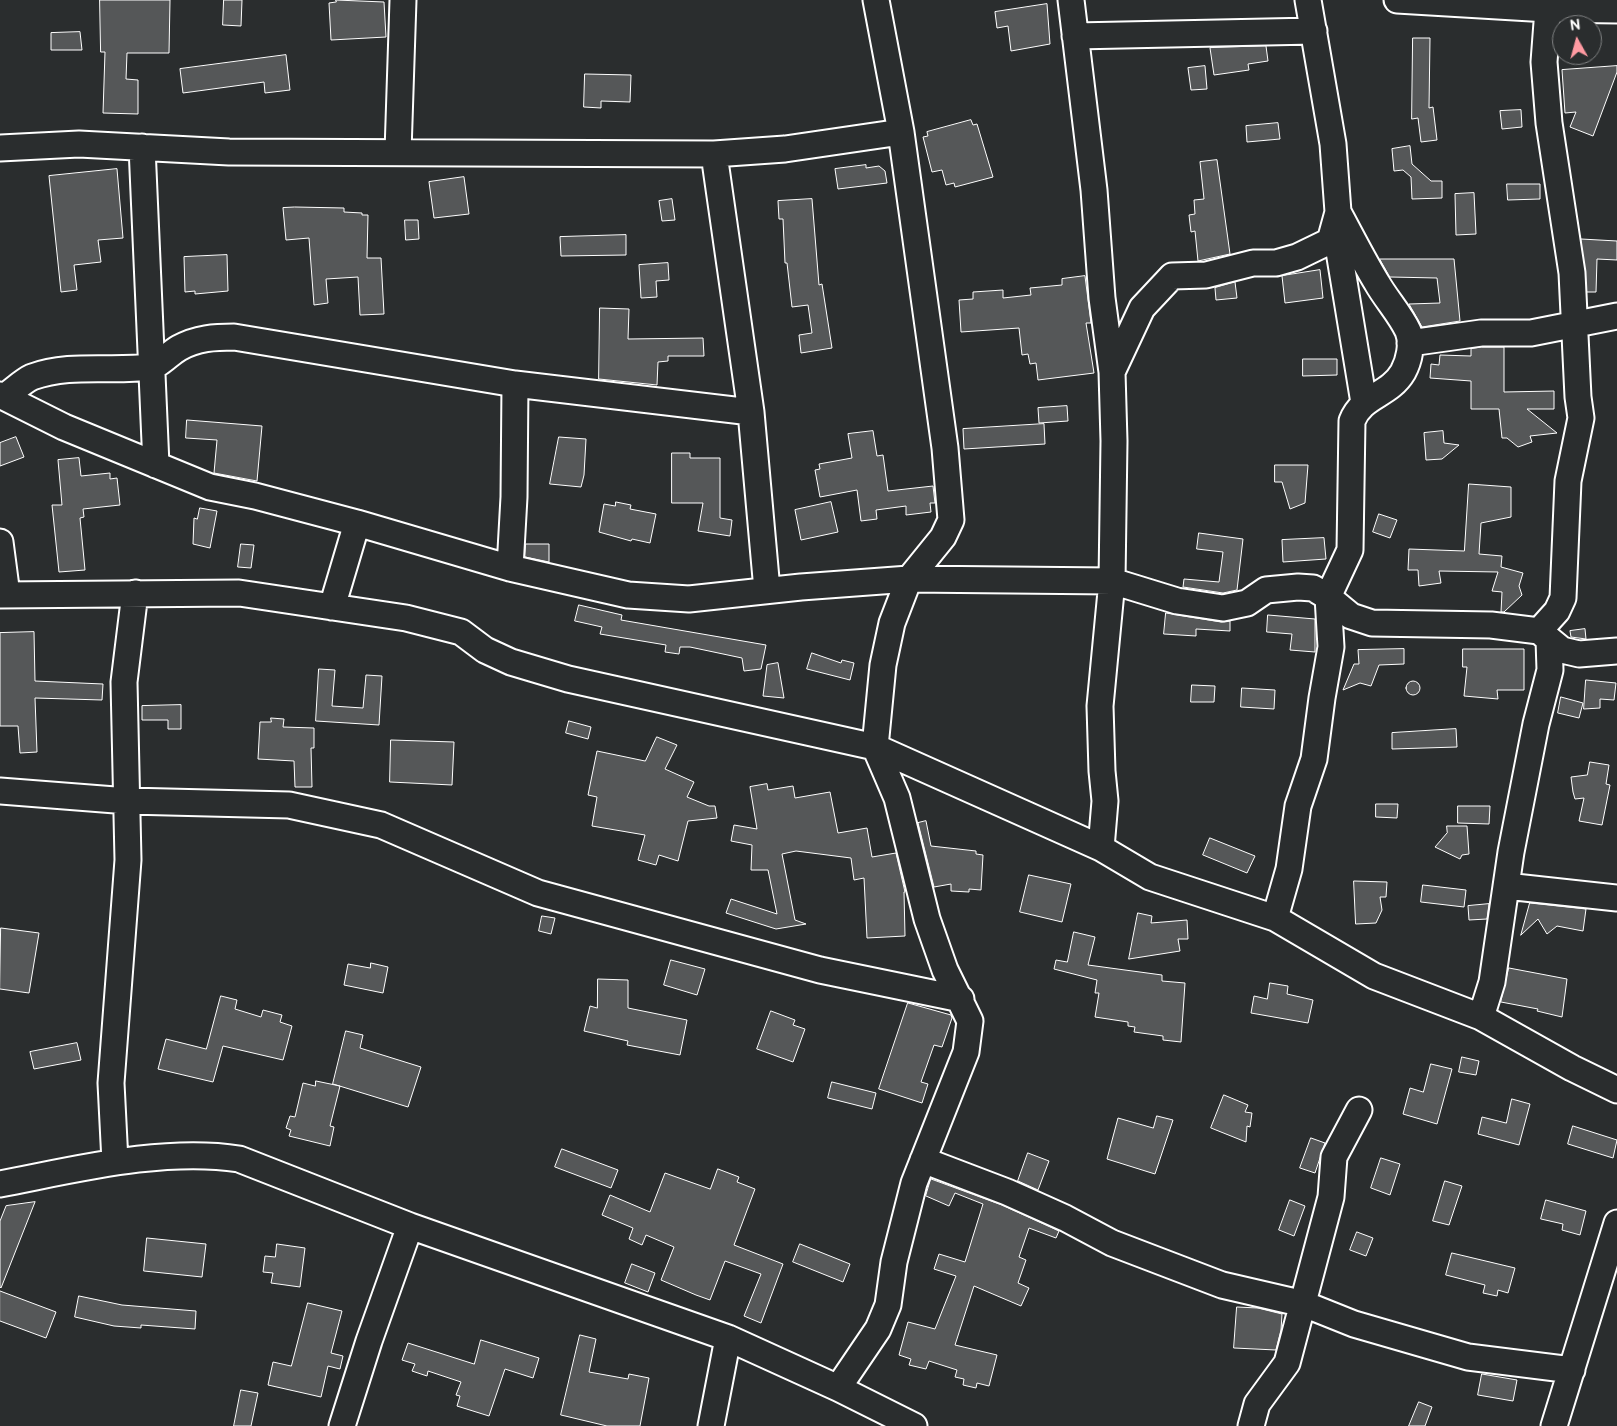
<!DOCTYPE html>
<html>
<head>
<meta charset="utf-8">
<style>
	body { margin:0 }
	#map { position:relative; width:1617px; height:1426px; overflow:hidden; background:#2a2d2e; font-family:"Balsamiq Sans",sans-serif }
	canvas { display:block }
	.north { position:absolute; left:1552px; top:15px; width:50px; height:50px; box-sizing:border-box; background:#2a2d2e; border:1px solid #7f8182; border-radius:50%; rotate:353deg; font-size:14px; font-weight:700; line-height:20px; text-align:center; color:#fff }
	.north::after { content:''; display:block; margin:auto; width:18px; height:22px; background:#ff9aa2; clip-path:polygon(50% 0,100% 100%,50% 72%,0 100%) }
</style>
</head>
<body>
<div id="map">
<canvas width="1617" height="1426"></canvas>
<div class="north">N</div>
</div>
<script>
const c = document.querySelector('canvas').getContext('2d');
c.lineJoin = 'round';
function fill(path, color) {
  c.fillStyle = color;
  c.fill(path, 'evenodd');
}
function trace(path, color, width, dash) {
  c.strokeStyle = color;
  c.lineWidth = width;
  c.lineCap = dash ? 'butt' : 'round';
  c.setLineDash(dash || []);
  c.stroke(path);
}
const building = new Path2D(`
	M100,0h70l-1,53h-42l-1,26 12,1v34l-35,-1 2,-61h-4z
	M224,0h18l-1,26 -18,-1z
	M336,0l48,2 2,35 -55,3 -2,-37 7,-1z
	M1047,4l3,40 -39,7 -3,-25 -11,2 -2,-16z
	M80,32l2,18h-31v-17z
	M1413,38h17l-1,70 4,-1 4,33 -16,2 -3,-24 -6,1z
	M1266,46l2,15 -20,3 1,6 -35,5 -4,-27z
	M286,55l4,35 -25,3 -1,-11 -81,11 -3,-24z
	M1205,66l2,23 -16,1 -3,-22z
	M1617,66v6l-24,64 -23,-9 6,-15 -11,1 -3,-43z
	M585,74l46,1 -1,27 -29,-1v7l-17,-1z
	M1521,110l1,17 -20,2 -2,-18z
	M971,120l2,5 4,-1 16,53 -38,10 -1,-4 -8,2 -4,-15 -10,2 -9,-35 5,-1 -1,-4z
	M1278,123l2,16 -33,3 -1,-16z
	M1410,146l2,18 19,17h11v17l-30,1 -1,-22 -8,-7 -9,1 -2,-22z
	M1217,160l13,94 -32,7 -3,-30 -4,1 -2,-17 6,-1 -1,-14 10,-1 -4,-37z
	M866,165v3l13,-2 6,5 2,12 -49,6 -3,-20z
	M117,169l6,69 -25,2 3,22 -27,3 3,25 -16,2 -12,-116z
	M464,177l5,37 -35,4 -5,-36z
	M1507,184h33v15l-32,1z
	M1474,193l2,41 -20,1 -1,-41z
	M672,199l3,21 -13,1 -3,-20z
	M812,199l7,86 3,-1 10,64 -31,5 -2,-18 13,-2 -4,-28 -16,2 -5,-44h-2l-2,-44h-4l-1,-18z
	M295,207l49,1v4l18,1v2h6l-1,43h14l3,56 -24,1 -2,-38 -32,2 2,24 -14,2 -5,-67 -23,2 -3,-32z
	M405,220h13l1,19 -13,1z
	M626,235v20l-65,1 -1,-19z
	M1581,239l36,2v19l-20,-1 -1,33h-9z
	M227,255l1,36 -33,3v-3l-10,1 -1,-35z
	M1380,259h74l6,62 -38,6 -13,-23 31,-1 -3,-25 -47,-1z
	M668,263l1,17 -13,1 1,16 -16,1 -2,-33z
	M1320,270l3,28 -38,5 -3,-27z
	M1085,276l6,47h-5l8,50 -56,7 -2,-17 -6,1 -2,-10 -6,1 -3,-27 -58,4 -2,-32 14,-1v-7l30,-2v8l28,-3 -1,-7 32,-3v-6z
	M1235,282l2,16 -21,2 -1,-12z
	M600,308l29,1 -1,30 75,-1 1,18h-36v5l-10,1 -1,23 -58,-6z
	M1482,347h22v45l50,-1v18h-27l30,24 -27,3 2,6 -14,5 -11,-9h-5l-3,-29h-28v-28l-41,-3 1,-14 8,1 1,-10 31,1v-7z
	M1303,359h34v16l-34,1z
	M1067,406l1,15 -29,2 -1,-15z
	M187,420l75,6 -5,55 -43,-8 3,-33 -31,-2z
	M1044,424l1,20 -81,5 -1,-20z
	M873,431l4,25 6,-1 5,36 45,-5 2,17h-5l1,9 -25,3v-9l-30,4 1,9 -16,2 -4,-31 -37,7 -5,-27 5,-1 -1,-5 33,-6 -4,-24z
	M1443,431l1,12 15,2 -17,14 -16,1 -2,-27z
	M16,437l8,20 -24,9v-23z
	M559,437l27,2 -2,36 -3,12 -31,-3z
	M672,453h18v5h30v60l12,2 -2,16 -32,-5 5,-28h-31z
	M79,458l2,18 29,-3v6l7,-1 3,27 -37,4 1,8 -4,1 5,52 -26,2 -7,-67h10l-4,-45z
	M1275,465h33l-3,38 -15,6 -8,-27h-7z
	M1469,484l42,3v30l-30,6 -2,31 23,2 -1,11 22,6 -4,13 3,9 -18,17h-3l1,-20 -10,-1 6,-19 -59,-1 2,12 -22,3 -1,-16h-10l1,-21 55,2z
	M616,502l15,3 -1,4 26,5 -6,29 -18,-4 -1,2 -32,-9 5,-28 11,2z
	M831,502l7,30 -37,8 -6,-30z
	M200,508l17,3 -7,37 -17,-4 1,-26 3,1z
	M1379,514l18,6 -7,18 -17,-6z
	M1199,533l44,6 -6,51 -14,3 -40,-6 1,-8 35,3 4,-30 -26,-3z
	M1324,538l2,21 -43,3 -1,-22z
	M241,544l13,1 -3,23 -13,-1z
	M526,544h23v18l-24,-5z
	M579,605l43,10 -1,5 145,25 -5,24 -17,2 -2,-13 -52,-11h-10l-1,7 -14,-2 1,-7 -66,-11 2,-7 -27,-6z
	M1166,613l55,9 9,-1v10l-34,-2v7l-32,-2z
	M1268,615l47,4v33l-25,-2 2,-16 -25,-2z
	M1585,629l1,10 -15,-2 -1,-6z
	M34,632l1,49 68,3 -1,16 -67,-2 2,54 -17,1 -2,-27h-18v-93z
	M1404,649v15l-25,1 -8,21 -11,-3 -17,7 11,-26h5l-1,-14z
	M1463,649h61v41h-27l1,9 -34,-3 3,-29h-4z
	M812,653l29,10 1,-3 12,3 -4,17 -43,-11z
	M778,663l6,35 -21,-2 4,-31z
	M319,669l16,1 -3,36 31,2 3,-33 16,1 -3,49 -63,-4z
	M1586,680l30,3 -2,17 -14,-1v9l-16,1z
	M1406 688a7 7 0 1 1 14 0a7 7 0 1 1-14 0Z
	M1192,685l23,1 -1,16h-23z
	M1242,688l33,2 -1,19 -33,-2z
	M1561,697l22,6 -4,15 -21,-5z
	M181,705v24h-13v-9h-26v-14z
	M271,718l13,1 -1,8 31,1v20h-3l1,39h-17l-1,-26 -36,-2 2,-37h11z
	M569,721l22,6 -3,12 -22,-6z
	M1456,729l1,18 -65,2v-16z
	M657,737l20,8 -12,24 29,13 -7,15 22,9h6l2,12 -29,3 -10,40 -19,-6 -3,10 -18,-5 7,-25 -53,-9 5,-29 -9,-2 9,-44 48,10z
	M391,740l63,2 -2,43 -62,-3z
	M1590,762l19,3 -3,19 4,1 -8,40 -23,-4 5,-23 -9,1 -2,-7 -2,-15 16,-2z
	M767,784l1,6 25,-4 2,12 35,-6 8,41 29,-5 5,29 24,-4 9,39h-1l1,44 -38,2 -3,-60 -10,2 -3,-22 -55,-7 -14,3 13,66 11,4 -30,5 -50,-16 5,-14 46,15 -9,-44h-17l1,-25 -21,-4 3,-16 23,4 -7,-42z
	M1376,804h22l-1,14 -21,-1z
	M1458,806h32l-1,18 -31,-1z
	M926,821l5,25 45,5v3l7,1 -2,35 -12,-1v3l-18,-1v-7l-17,3 -16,-64z
	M1447,826h20l2,28 -7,1 -2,4 -25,-12 12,-14z
	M1210,838l45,18 -8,17 -44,-18z
	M1029,875l42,9 -9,38 -42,-10z
	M1354,881l33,1 -1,15h-6l2,13 -6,13 -20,1z
	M1423,885l43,5 -2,17 -43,-5z
	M1530,903l56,6 -3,22 -26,-5 -10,8 -9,-15 -17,16z
	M1489,904l-2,15 -18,1 -1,-14z
	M1138,913l14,3 -1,7 36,-3 1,19h-10l2,12 -51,8z
	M542,916l13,2 -4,16 -12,-3z
	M1,928l38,5 -10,60 -29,-4z
	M1074,932l21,5 -7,28 74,10v6l23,2 -4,59 -18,-2v-4l-29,-4 1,-5 -7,-1v-4l-33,-5 4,-24h-4l2,-13 -43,-11 2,-9 11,2z
	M671,960l34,9 -8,26 -33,-10z
	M371,963l17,4 -5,26 -39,-8 4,-21 22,4z
	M1509,968l58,11 -5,38 -25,-6 1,-2 -37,-7z
	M598,979l30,1v28l59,12 -7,35 -53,-10 1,-4 -44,-10 6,-25 7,2z
	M1270,983l18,3 -1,8 26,6 -5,23 -57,-10 3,-17 13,3z
	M221,996l16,4 -2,9 26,8 2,-7 19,5 -2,7 12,4 -9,34 -60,-14 -10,36 -55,-13 8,-30 40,10z
	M908,1003l43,12 1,3 -10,29 -8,-2 -13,37 7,2 -6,19 -43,-14z
	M771,1011l24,9 -2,5 12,4 -12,33 -36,-13z
	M346,1031l17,4 -3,13 61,19 -13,40 -75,-23z
	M77,1043l4,17 -47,9 -4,-17z
	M1462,1057l17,4 -3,14 -17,-3z
	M1431,1064l21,5 -15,55 -34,-10 7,-26 13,4z
	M316,1081l24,5 -10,40 4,1 -4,19 -41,-10 2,-6 -5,-2 4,-12 5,1 8,-34 12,3z
	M832,1082l44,11 -4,16 -44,-11z
	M1224,1095l24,10 -3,7 7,1 -2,14 -3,-1 -1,16 -35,-14z
	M1512,1099l18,5 -11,41 -41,-11 4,-17 24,6z
	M1157,1116l16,4 -18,54 -48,-15 11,-41 35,10z
	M1573,1126l44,14 -4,18 -45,-14z
	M1311,1138l14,5 -10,30 -15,-5z
	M562,1149l56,21 -7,18 -56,-21z
	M1028,1153l21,8 -11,29 -20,-9z
	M1381,1158l19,6 -10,31 -19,-7z
	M718,1169l21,8 -2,5 18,7 -21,56 49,19 -22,59 -17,-7 17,-42 -36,-13 -15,39 -14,-5 -35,-15 13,-33 -28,-12 -4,10 -13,-6 4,-11 -31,-13 8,-20 40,17 15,-39 45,16z
	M931,1179l71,26 57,26 -3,7 -27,-10 -10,29 7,3 -8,23 11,5 -8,18 -47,-20 -19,59 42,10 -8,31 -12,-3 -1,5 -13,-3 1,-6 -9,-2 2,-7 -28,-9 -3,8 -17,-4 2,-6 -12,-4 9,-33 27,7 21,-53 -22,-7 5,-15 26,8 18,-58 -28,-11 -6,13 -23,-10z
	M1445,1181l17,5 -13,39 -16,-4z
	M1290,1200l15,6 -11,30 -15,-6z
	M1546,1200l40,11 -6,24 -18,-5 1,-6 -22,-5z
	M35,1202l-34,86 -1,-1v-66l6,-15z
	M1357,1232l16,6 -7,18 -16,-6z
	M147,1238l59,6 -4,33 -58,-6z
	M277,1244l28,4 -5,39 -29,-4 2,-10 -10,-1 2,-16 10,1z
	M800,1244l50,20 -7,18 -50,-20z
	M1452,1253l63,15 -7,25 -10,-3 -1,6 -14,-3 2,-8 -39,-10z
	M632,1264l23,9 -7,19 -23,-9z
	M0,1291l56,21 -10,26 -46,-17z
	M79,1296l43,9 74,6 -1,18 -54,-4v3l-27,-2 -39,-9z
	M308,1303l34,8 -11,42 12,3 -3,13 -12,-3 -7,31 -53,-12 5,-23 18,4z
	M1237,1307l21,1 24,6 -1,16 -5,20 -42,-2z
	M580,1335l16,4 -7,33 39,7 1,-5 20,4 -9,48h-33l-46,-11z
	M481,1340l58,18 -6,20 -28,-9 -16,47 -32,-10 3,-10 -4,-1 5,-13 -33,-11 -1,5 -15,-5 3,-7 -13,-4 6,-17 66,21z
	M1482,1374l35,6 -4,21 -35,-6z
	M241,1390l17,3 -7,33h-17z
	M1419,1402l13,5 -7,19h-16z`);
const minor = new Path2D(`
	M1071,0l23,190 8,108 10,74 2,69 -2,140 -12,125 2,65 3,30 -4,47
	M1397,0l151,9 69,1
	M1075,36l239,-5
	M142,147l14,318
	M0,148l79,-4 150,8 485,2 71,-5 116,-17
	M398,152l5,-152
	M714,154l37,258 16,178
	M1335,227l29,176
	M1410,343l71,-10h50l86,-17
	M1112,372l30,-64 30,-32 34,-1 47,-12h23l21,-6 33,-16 8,-29 -5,-68 -25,-144
	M0,395l64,32 146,60 45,9 102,27 153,45 118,27 61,4 112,-12 108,-8 203,2 65,20 46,7 24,-5 19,-13 32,-3 15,1 15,9 23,19 21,7 119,2 48,6 23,19 17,4 38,-3
	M4,397c9,-6 19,-16 28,-20 38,-14 79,-5 118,-10 10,-2 20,-14 29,-19 18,-10 36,-11 55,-11l281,47 236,28
	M0,542l7,53
	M510,568l4,-71 1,-113
	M0,595l239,-2 167,25 55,14 24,18 26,12 57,17 307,68 226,101 49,29 125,41 99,58 107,41 91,51 45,22
	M332,607l25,-84
	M1539,631l18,-20 6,-13 5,-117 13,-63 -3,-21 -6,-124 -23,-150 -5,-61 4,-53
	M0,791l128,10 161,4 92,20 157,68 282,77 141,29
	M1506,886l111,12
	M1275,918l14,-49 9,-63 16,-47 8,-61 9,-51 -3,-50 22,-47 2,-129c10,-26 37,-25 51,-49 6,-11 10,-28 5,-41 -8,-17 -22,-32 -31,-48 -14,-23 -26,-47 -39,-71
	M1481,1017l11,-35 19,-130 25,-128 14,-54 -1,-30
	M923,1160l84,32 58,26 47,25 110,42 82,19 50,20 114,33 104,13
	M115,1162l-4,-79 17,-223 -4,-178 11,-89
	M0,1184c74,-14 163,-37 239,-25l171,67 318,112 110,50 76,38
	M838,1388l40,-59 10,-24 6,-43 20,-79 52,-131 4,-31 -25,-51 -18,-51 -30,-121 -22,-51 8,-82 9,-42 17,-44 34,-42 8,-17 -6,-72 -44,-316 -25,-132
	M342,1426l27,-85 41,-115
	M711,1426l17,-88
	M1251,1426l6,-22 30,-41 44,-166 3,-40 25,-47
	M1554,1426l63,-203`);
fill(building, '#555758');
trace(building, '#fff', 1);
trace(minor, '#fff', 29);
trace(minor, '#2a2d2e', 25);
</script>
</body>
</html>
